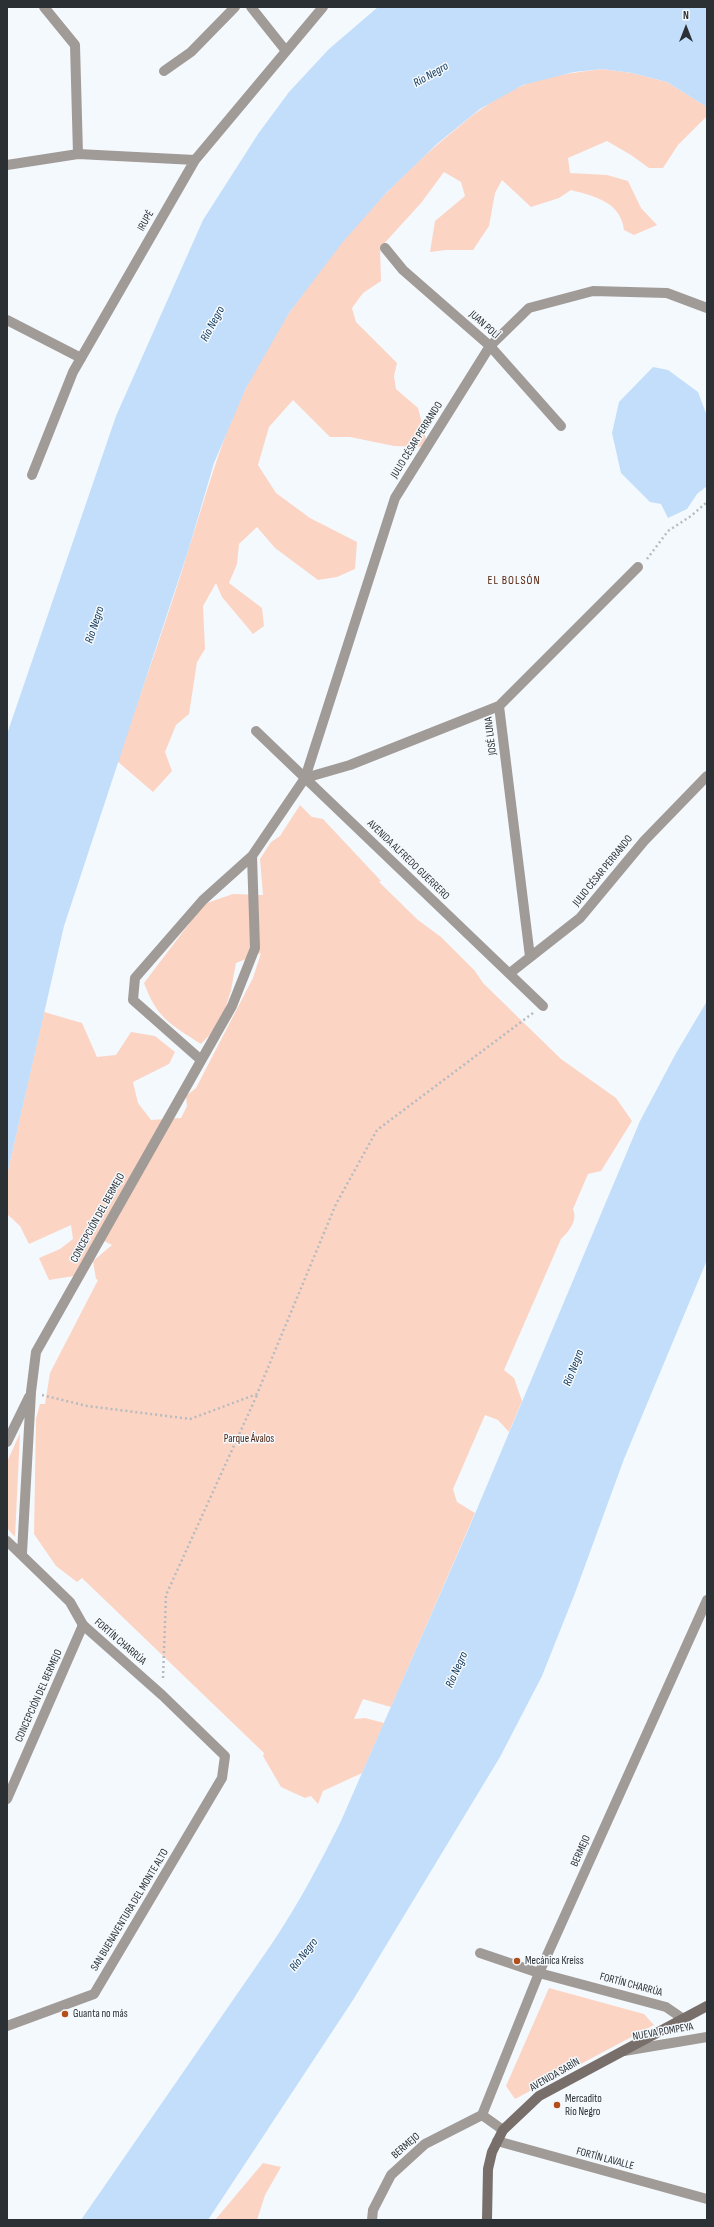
<!DOCTYPE html>
<html>
<head>
<meta charset="utf-8">
<style>
	body { margin:0 }
	#map { position:relative; width:714px; height:2227px; overflow:hidden; background:#f4f9fe; font-family:"Sofia Sans Condensed",sans-serif }
	canvas { display:block }
	.frame { position:absolute; inset:0; border:8px solid #2b3034; pointer-events:none }
	.north { position:absolute; left:666px; top:8px; width:40px; height:40px; -webkit-text-stroke:3px #f4f9fe; paint-order:stroke; rotate:0deg; font-size:11px; font-weight:700; line-height:16px; text-align:center; color:#2b3034 }
	.north::after { content:''; display:block; margin:auto; width:14px; height:18px; background:#2b3034; clip-path:polygon(50% 0,100% 100%,50% 72%,0 100%) }
</style>
</head>
<body>
<div id="map">
<canvas width="714" height="2227"></canvas>
<div class="frame"></div>
<div class="north">N</div>
</div>
<script>
const c = document.querySelector('canvas').getContext('2d');
c.lineJoin = 'round';
function fill(path, color) {
  c.fillStyle = color;
  c.fill(path, 'evenodd');
}
function trace(path, color, width, dash) {
  c.strokeStyle = color;
  c.lineWidth = width;
  c.lineCap = dash ? 'butt' : 'round';
  c.setLineDash(dash || []);
  c.stroke(path);
}
function label(font, color, halo, rows, align = 'center') {
  c.font = font + ' "Sofia Sans Condensed",sans-serif';
  c.lineWidth = 3;
  c.setLineDash([]);
  c.textBaseline = 'middle';
  c.strokeStyle = halo;
  c.fillStyle = color;
  for (const [text, x, y, turn = 0] of rows) {
    c.save();
    c.translate(x, y);
    c.rotate((+turn || 0) * Math.PI / 180);
    c.textAlign = isNaN(turn) ? turn : align;
    if (halo) c.strokeText(text, 0, 0);
    c.fillText(text, 0, 0);
    c.restore();
  }
}
const green = new Path2D(`
	M602,69l30,4 35,9 40,25v9l-29,29 -15,23h-14l-18,-13 -24,-14 -39,17 2,15 37,2 21,6 13,27 16,17 -23,10 -10,-5c-3,-28 -30,-34 -53,-40l-12,8 -28,9 -29,-27 -7,13 -6,33 -16,24h-27l-16,2 5,-31 30,-25 -4,-14 -17,-10 -23,31 -41,45 1,33 -18,12 -11,15 4,14 41,41 -3,13 2,13 22,19 10,39 -34,-1 -44,-9h-20l-37,-37 -24,27 -11,38 18,28 34,25 47,24 -2,27 -18,8 -19,3 -43,-32 -18,-21 -18,17 -2,20 -8,19 33,25 2,18 -11,8 -31,-37 -6,-14 -13,23 2,43 -8,13 -8,52 -13,11 -11,27 7,19 -19,21 -36,-31c25,-71 50,-141 72,-213 18,-55 31,-107 57,-160 46,-95 128,-193 210,-259 20,-17 43,-34 68,-44 24,-9 53,-13 78,-16z
	M300,805l12,12 11,2 58,62 -2,1 39,38 23,17 34,34 8,12 78,76 55,39 16,23 -31,50 -13,3 -15,35c5,12 -4,22 -12,30l-57,131 10,8 8,23 -13,31 -11,-12 -13,-5 -32,74 4,13 18,11 -84,194 -28,-8 -9,20 11,-1 19,5 -22,50 -39,18 -5,13 -7,-8 -6,2 -24,-11 -18,-31 1,-3 -182,-175 -5,4 -21,-16 -22,-32 2,-115 4,-15h5l5,-31 48,-93 -2,-1 -3,-18 19,-16 -10,-5 -28,36 -25,4 -10,-22 21,-9 13,-10 -2,-14 -42,19 -9,-18 -13,-12v-39l37,-163 38,11 15,34 19,-2 15,-23 24,4 20,16 -6,12 -36,18 5,21 13,17 30,-2 6,-12 -1,-10 10,-8 57,-110 8,-25 -25,10 -5,27 -10,33 -20,21c-31,-20 -44,-26 -57,-61l60,-79 29,-10 30,1 -3,-36 11,-17 9,-6z
	M20,1433l-5,104 -8,-9v-66z
	M549,1988l95,26 10,11 -139,74 -9,-13z
	M263,2163l18,4 -16,28 -8,25h-42z`);
const water = new Path2D(`
	M378,7h329v100l-40,-25 -35,-9 -30,-4 -28,3 -51,13 -43,24 -42,34 -51,49 -45,51 -53,70 -43,75 -32,75 -25,85 -125,378 -57,249v-441l109,-318 87,-196 55,-86 31,-42 40,-43z
	M653,367l15,3 30,22 9,24v70l-10,8 -10,15 -19,9 -7,-14 -11,-2 -29,-29 -9,-40 7,-31z
	M707,1001v259l-83,199 -49,134 -33,83 -42,81 -147,243 -145,220h-127l192,-278c26,-39 47,-79 68,-121l128,-293 171,-407 35,-66z`);
const path = new Path2D(`
	M647,559l21,-28 23,-15 16,-14
	M42,1395l45,11 103,13 67,-25 79,-190 41,-74 156,-117
	M163,1678l3,-83 91,-200`);
const service = new Path2D(`
	M7,320l74,38`);
const minor = new Path2D(`
	M44,7l31,38 3,109
	M251,7l35,44
	M164,71l27,-19 44,-45
	M7,165l71,-11 117,6
	M385,248l18,22 87,76 71,80
	M32,475l41,-103 122,-212 128,-153
	M499,706l31,251
	M256,731l287,275
	M305,778l45,-13 149,-59 139,-139
	M510,973l70,-55 64,-77 63,-65
	M201,1060l-68,-60 2,-22 68,-78 49,-44
	M7,1442l22,-45
	M7,1541l63,61 13,23
	M22,1553l9,-161 5,-40 196,-346 23,-58 -3,-92 53,-78 90,-280 95,-152 39,-38 64,-17 74,2 40,15
	M480,1953l59,20 127,34 16,11
	M624,2051l83,-14
	M482,2115l57,-142 168,-373
	M497,2141l210,58
	M372,2220l1,-10 18,-35 34,-31 57,-29 21,15`);
const tertiary = new Path2D(`
	M7,1799l76,-174 79,70 63,61 -3,22 -128,216 -87,32`);
const secondary = new Path2D(`
	M487,2220l1,-51 4,-17 11,-22 36,-34 168,-90`);
const markers = [
	[517,1961,4,"#b34f1b"],
	[65,2014,4,"#b34f1b"],
	[557,2105,4,"#b34f1b"]
];
const streetNames = [
	["IRUPÉ",146,221,-60],
	["JUAN POLÍ",484,325,42],
	["JULIO CÉSAR PERRANDO",417,440,-58],
	["JOSÉ LUNA",491,736,-97],
	["AVENIDA ALFREDO GUERRERO",408,860,44],
	["JULIO CÉSAR PERRANDO",603,871,-51],
	["CONCEPCIÓN DEL BERMEJO",98,1218,-61],
	["FORTÍN CHARRÚA",120,1642,41],
	["CONCEPCIÓN DEL BERMEJO",39,1696,-66],
	["BERMEJO",581,1851,-66],
	["SAN BUENAVENTURA DEL MONTE ALTO",130,1910,-59],
	["FORTÍN CHARRÚA",631,1985,15],
	["NUEVA POMPEYA",663,2032,-10],
	["AVENIDA SABÍN",555,2075,-30],
	["BERMEJO",406,2146,-41],
	["FORTÍN LAVALLE",605,2159,15]
];
const parkNames = [
	["Parque Ávalos",249,1439]
];
const poiNames = [
	["Mecánica Kreiss",525,1961],
	["Guanta no más",73,2014],
	["Mercadito",565,2099],
	["Río Negro",565,2112]
];
const waterNames = [
	["Río Negro",431,75,-30],
	["Río Negro",213,324,-62],
	["Río Negro",95,625,-72],
	["Río Negro",574,1368,-69],
	["Río Negro",457,1670,-66],
	["Río Negro",304,1955,-52]
];
const neighbourhoodNames = [
	["EL BOLSÓN",514,581]
];
fill(green, '#fcd4c4');
fill(water, '#c2defb');
trace(path, '#b6bbbf', 2.5, [2, 3]);
trace(service, '#a19b98', 10);
trace(minor, '#a19b98', 10);
trace(tertiary, '#a19b98', 10);
trace(secondary, '#786e6a', 10);
for (const [x, y, r, color] of markers) {
  const dot = new Path2D();
  dot.arc(x, y, r, 0, 2 * Math.PI);
  c.fillStyle = color;
  c.fill(dot);
  trace(dot, '#f4f9fe', 1.5);
}
label('11px', '#2b3034', '#f4f9fe', streetNames);
label('11px', '#4a1f09', '#f4f9fe', parkNames);
label('11px', '#2b3034', '#f4f9fe', poiNames, 'left');
label('italic 12px', '#0b3254', '#f4f9fe', waterNames);
c.letterSpacing = '1px';
label('12px', '#53230b', '#f4f9fe', neighbourhoodNames);
c.letterSpacing = '0px';
</script>
</body>
</html>
